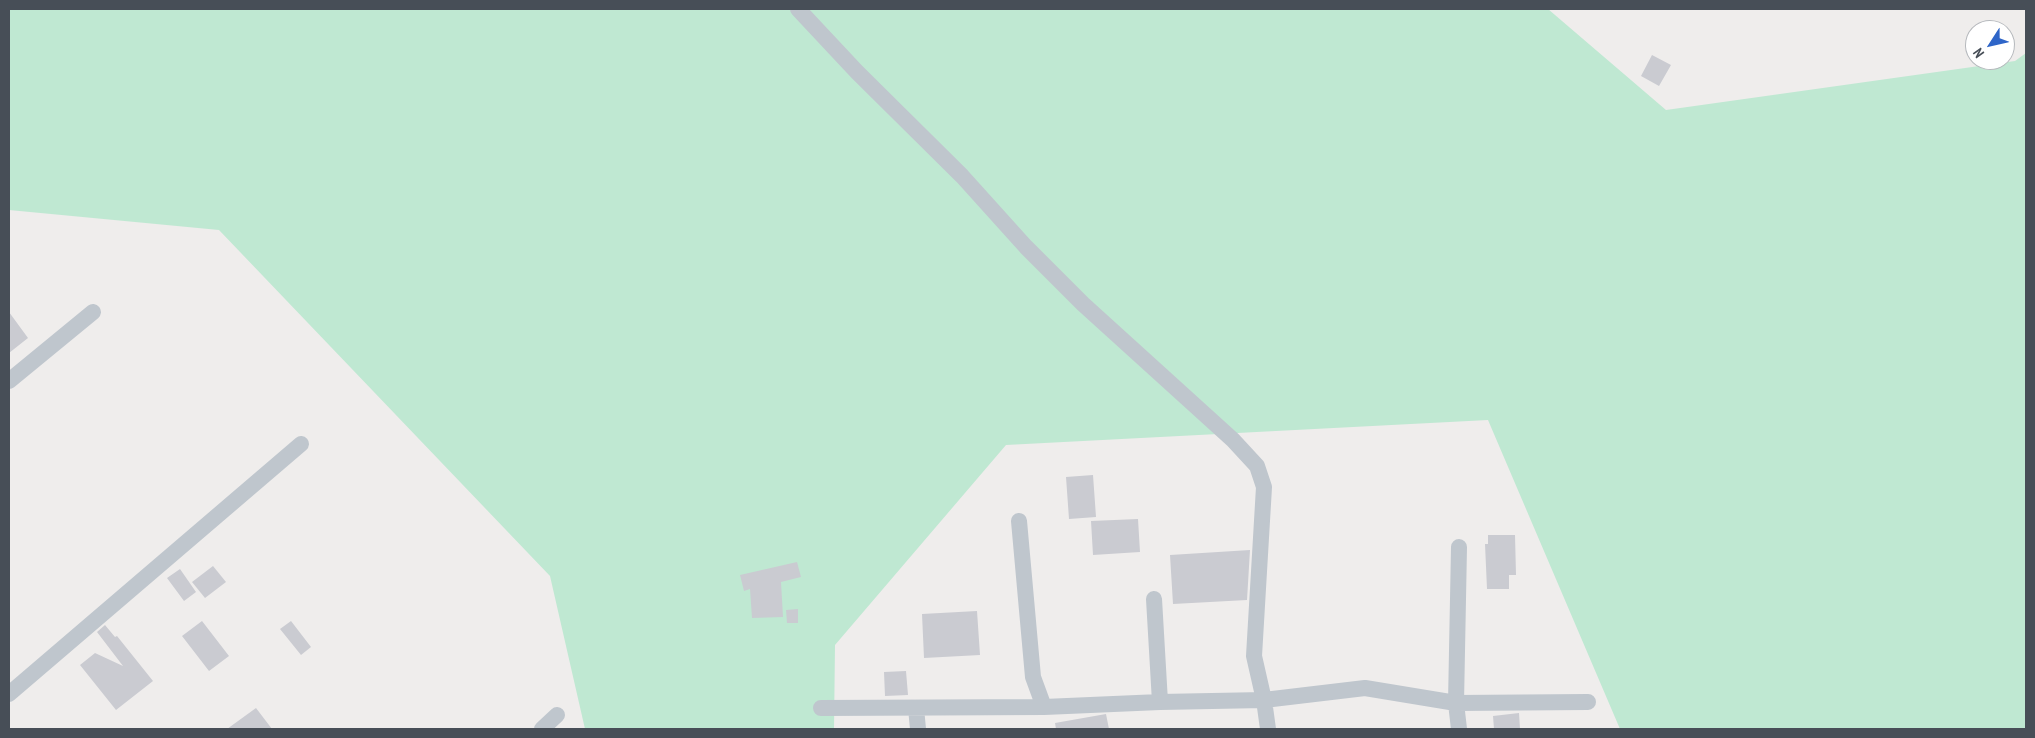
<!DOCTYPE html>
<html>
<head>
<meta charset="utf-8">
<style>
	body { margin:0 }
	#map { position:relative; width:2035px; height:738px; overflow:hidden; background:#efedec; font-family:"PT Sans Narrow",sans-serif }
	canvas { display:block }
	.frame { position:absolute; inset:0; border:10px solid #474e57; pointer-events:none }
	.north { position:absolute; left:1965px; top:20px; width:50px; height:50px; box-sizing:border-box; background:#fff; border:1px solid #b5b8bc; border-radius:50%; rotate:235deg; font-size:14px; font-weight:700; line-height:20px; text-align:center; color:#474e57 }
	.north::after { content:''; display:block; margin:auto; width:18px; height:22px; background:#2e65c8; clip-path:polygon(50% 0,100% 100%,50% 72%,0 100%) }
</style>
</head>
<body>
<div id="map">
<canvas width="2035" height="738"></canvas>
<div class="frame"></div>
<div class="north">N</div>
</div>
<script>
const c = document.querySelector('canvas').getContext('2d');
c.lineJoin = 'round';
function fill(path, color) {
  c.fillStyle = color;
  c.fill(path, 'evenodd');
}
function trace(path, color, width, dash) {
  c.strokeStyle = color;
  c.lineWidth = width;
  c.lineCap = dash ? 'butt' : 'round';
  c.setLineDash(dash || []);
  c.stroke(path);
}
const green = new Path2D(`
	M9,9h1539l118,101 349,-49 11,-8v676h-406l-132,-309 -482,25 -171,200 -1,84h-249l-35,-153 -331,-346 -210,-20z`);
const building = new Path2D(`
	M1652,55l19,10 -12,21 -18,-10z
	M9,312l19,26 -19,15z
	M1093,475l3,42 -27,2 -3,-42z
	M1138,519l2,33 -47,3 -2,-34z
	M1488,535h27l1,40h-7v14h-22l-2,-45h3z
	M1250,550l-3,50 -74,4 -3,-49z
	M797,562l4,15 -20,5 2,35 -31,1 -2,-29 -6,2 -4,-16z
	M213,566l13,16 -21,16 -13,-16z
	M180,569l16,23 -12,9 -17,-23z
	M798,609v14h-11l-1,-13z
	M977,611l3,44 -56,3 -2,-44z
	M202,621l27,35 -20,15 -27,-35z
	M291,621l20,26 -10,8 -21,-26z
	M105,625l10,12 2,-1 36,45 -37,29 -36,-45 15,-12 28,13 -26,-34z
	M906,671l2,24 -23,1 -1,-24z
	M256,708l16,21h-45z
	M1519,713l1,16h-26l-1,-13z
	M1106,714l3,15h-53l-1,-6z`);
const minor = new Path2D(`
	M798,9l59,63 105,104 64,71 57,57 150,136 24,26 7,21 -10,169 10,44 4,29
	M9,381l84,-69
	M1019,521l14,156 11,30
	M1154,599l6,103
	M9,694l292,-250
	M821,708l223,-1 116,-5 104,-2 101,-12 91,15 132,-1
	M916,708l2,21
	M542,729l15,-14
	M1459,729l-3,-26 3,-156`);
fill(green, '#bfe8d2');
fill(building, '#cacbd1');
trace(minor, '#bfc6cd', 16);
</script>
</body>
</html>
